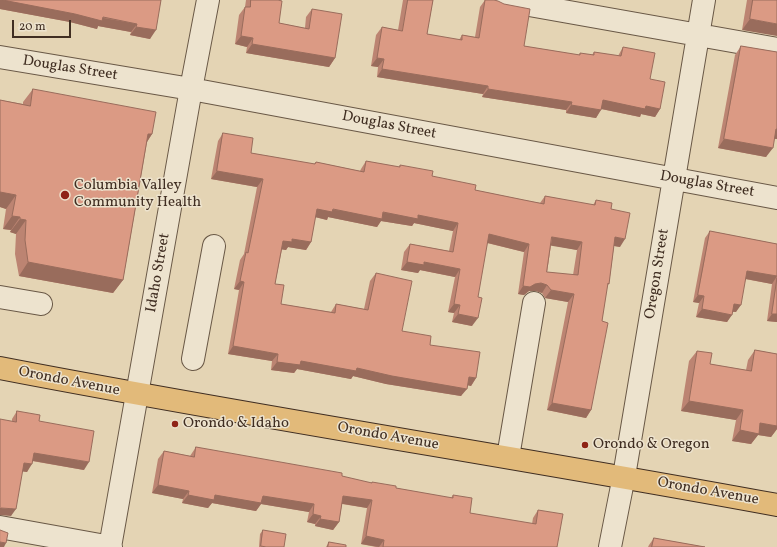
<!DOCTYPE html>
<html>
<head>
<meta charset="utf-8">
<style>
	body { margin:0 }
	#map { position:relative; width:777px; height:547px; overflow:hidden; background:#e4d4b4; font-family:Vollkorn,serif }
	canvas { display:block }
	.scale { position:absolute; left:12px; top:20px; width:59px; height:18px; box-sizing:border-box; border:2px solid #402e22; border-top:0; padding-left:5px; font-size:12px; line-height:14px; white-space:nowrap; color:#402e22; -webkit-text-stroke:3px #ede3ce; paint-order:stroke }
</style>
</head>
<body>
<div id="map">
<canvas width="777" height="547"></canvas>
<div class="scale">20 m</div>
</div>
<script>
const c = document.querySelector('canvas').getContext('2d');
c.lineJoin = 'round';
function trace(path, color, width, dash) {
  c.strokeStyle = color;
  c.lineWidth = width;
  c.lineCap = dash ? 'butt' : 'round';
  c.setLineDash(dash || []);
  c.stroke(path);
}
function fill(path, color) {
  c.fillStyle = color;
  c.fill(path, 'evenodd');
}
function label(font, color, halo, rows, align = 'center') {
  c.font = font + ' Vollkorn,serif';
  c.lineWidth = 3;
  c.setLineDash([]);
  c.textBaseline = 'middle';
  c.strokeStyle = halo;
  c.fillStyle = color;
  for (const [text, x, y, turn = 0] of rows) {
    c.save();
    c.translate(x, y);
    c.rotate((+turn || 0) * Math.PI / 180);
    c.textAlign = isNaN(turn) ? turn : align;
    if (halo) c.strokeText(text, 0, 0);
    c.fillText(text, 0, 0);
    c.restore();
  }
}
const minor = new Path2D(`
	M501,0l276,49
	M0,57l191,32 586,109
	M0,297l41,7
	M193,359l21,-113
	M508,457l26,-154
	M0,527l111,20
	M110,547l81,-458 17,-89
	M610,547l14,-71 80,-476`);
const major = new Path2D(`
	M0,368c258,50 518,89 777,137`);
const wall = new Path2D(`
	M0,0h161l-11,39 -20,-4 1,-3 -33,-6 -1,3 -27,-7 -70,-13z
	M246,0h32l1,23 26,5 1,-11 6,-8 23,49 -6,9 -83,-14 1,-6 -12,-3 4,-29 6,-8z
	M403,0h30l-6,34 32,6 3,-5 13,2 5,-30 5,-7h9l30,46 55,9 1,-2 12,2 2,-3 24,4 5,-9 27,32 10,30 -5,8 -14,-3 -1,3 -39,-8 -5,9 -30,-5v-3l-84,-13 1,-3 -106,-17 1,-10 -7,-1 5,-31 6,-8 16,3z
	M747,0h30l-35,30z
	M741,46l36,6v87h-3l-8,18 -48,-9 17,-93z
	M33,89l119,45 -5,8 -24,138 -10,13 -94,-17 -4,-22 1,-20 -6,-2 1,-2 -8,-1 3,-20 -6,-2v-107l23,4v-2z
	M223,133l28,20 63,11 2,-2 44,9 1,-2 5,-8 33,6 1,-2 32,11 43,14 49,10 16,3 5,-7 48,9 3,-5 15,9 9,38 -6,-1 -5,38 -2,2 -5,35 -11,89 -5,8 -39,-8 21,-108 -23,-4 -3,-5 -6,-2h-7l-5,4 -6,-1 6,-42 -37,-9 -15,83 -20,-4 2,-9 -6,-1 7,-35 -35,-7 -2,3 -17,-3 3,-18 6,-8 39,7 4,-20 -39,-8 -2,3 -31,-5 -4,6 -49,-10 -1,3 -12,-3 -4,25 -5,8 -18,-3 -2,3 -4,-1 -7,35 6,20 50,8 5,-8 28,5 6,-28 6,-8 26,58 28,14 46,33 -5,8 -4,-1 -6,11 -75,-12 -33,-8 -2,3 -54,-10 -3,4 -23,-3 1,-9 -44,-7 11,-64 -5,-1 6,-29 4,-6 13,-67 -46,-8 7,-38zM551,245l26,5 -4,25 -26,-3z
	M710,231l67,13v78l-10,-1 5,-37 -27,-5 -9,33h-3l-6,10 -31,-5 3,-14 -6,-1 12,-64z
	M755,350l22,4v75l-6,8 -13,-2 -7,9 -19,-3 4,-21 -55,-9 8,-50 8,-10 13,13 36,6 2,-10z
	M17,411l22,10 45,49 -52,-9 -5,11 -5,-1 -11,45 1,-95v-2z
	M196,447l175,36 1,-1 24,6 55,10 2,-3 17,18 62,11 1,-6 5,-8 19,37h-181l-15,-3 6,-36 -25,-4 -3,18 -6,8 -18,-4v-2l-8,-2 2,-10 -48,-8 -5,7 -44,-8 -4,5 -26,-5 1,-4 -31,-6 6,-34 6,-8 26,5z
	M263,530l21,17h-25l1,-13z
	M654,538l51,9h-57l1,-2z
	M329,542l17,5h-20z`);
const shadedWall = new Path2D(`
	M0,0h3l134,24 -6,8 -33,-6 -1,3 -27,-7 -70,-13z
	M750,19l27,5v12l-35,-6z
	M136,27l20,3 -6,9 -20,-4z
	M241,36l12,2 -6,9 -12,-3z
	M252,44l83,14 -6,9 -83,-14z
	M377,58l7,1 -6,8 -7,-1z
	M382,69l106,17 -5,8 -106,-17z
	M488,89l84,13 -6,8 -84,-13z
	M603,100l43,6 14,3 -5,8 -14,-3 -1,3 -43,-9z
	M571,105l30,5 -5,8 -30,-5z
	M776,129h1v10l-7,-1z
	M148,134h4l-9,14z
	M724,139l49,9 -7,9 -48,-9z
	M217,171l46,8 -6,8 -46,-8z
	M0,192l16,3 -10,14 -6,-2z
	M317,209l101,6 40,8 -5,8 -39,-8 -2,3 -31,-5 -4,6 -49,-10 -1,3 -16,-4z
	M12,216l8,1 -9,13 -8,-1z
	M20,219l6,1 -10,14 -6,-2z
	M489,234l40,10 -5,8 -40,-10z
	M552,237l30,5 -5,8 -30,-5z
	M615,237l10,2 -5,8 -11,-2z
	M292,239l19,3 -5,8 -18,-3 -2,3 -8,-1 5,-8z
	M28,262l95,18 -10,13 -94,-17z
	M407,262h17l36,7 -5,8 -35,-7 -2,3 -17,-3z
	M747,271l30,5 -5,8 -31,-6z
	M240,281l4,1 -5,8 -5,-1z
	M541,283l6,2 -5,8 -6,-2h-7l-5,4 -6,-1 5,-8z
	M551,290l23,4 -6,8 -23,-4z
	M698,295l6,1 -5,7 -6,-1z
	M454,304l6,1 -6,8 -6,-1z
	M734,304l7,1 -5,7 -7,-1z
	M702,309l30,6 -5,7 -31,-5z
	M458,314l20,4 -6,8 -20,-4z
	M772,314h5v8l-10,-1z
	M233,346l45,8 -6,7 -44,-7z
	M301,361l56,7 110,21 -6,7 -75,-12 -33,-8 -2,3 -54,-10 -3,4 -23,-3 6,-8z
	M469,377l7,1 -5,8 -8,-2z
	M689,401l54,9 -7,10 -55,-9z
	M552,403l39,7 -5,8 -39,-8z
	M760,423l17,3v3l-6,8 -13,-2 -7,9 -19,-3 8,-11z
	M34,453l55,9 -5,8 -56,-10z
	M24,463l8,1 -5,8 -8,-1z
	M158,485l31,6 -6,8 -31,-6z
	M188,495h27l48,1 51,8 -5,8 -48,-8 -5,7 -44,-8 -4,5 -26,-5z
	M343,496l29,4 -5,8 -29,-5z
	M1,508l15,1 -5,7 -11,-1v-6z
	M313,514l8,2 -6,8 -8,-2z
	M320,519l19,3 -6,8 -18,-4z
	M366,536l18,4 -5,7 -18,-3z
	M0,542l6,1 -2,4h-4z`);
const building = new Path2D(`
	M3,0h158l-5,30 -20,-3 1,-3 -34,-7 -1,4 -27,-7z
	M251,0h27l4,1 -3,22 30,6 3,-20 30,5 -7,44 -83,-14 1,-6 -12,-2 4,-29h5z
	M408,0h25l-6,34 35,6v-5l17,3 6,-38h9l4,1 6,3 26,5 -6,37 56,9v-2l14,2v-3l27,4 2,-9 32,6 -5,26 15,3 -5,27 -14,-3 -1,3 -42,-9 -2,10 -30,-5 1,-3 -84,-13v-3l-106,-17 2,-10 -7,-1 5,-31 20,4z
	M753,0h24v24l-27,-5z
	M741,46l36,6v77h-1l-3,19 -49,-9z
	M33,89l123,23 -4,22h-4l-25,146 -95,-18 -3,-22 1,-20 -6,-1v-2l-8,-1 4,-21 -16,-3v-92l30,6z
	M223,133l30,5 -2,15 64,11 1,-2 48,10 2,-11 34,6v-2l33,6 -1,5 44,9 -1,5 49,10 20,4 1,-8 50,9 1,-5 16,3 -1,6 19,4 -5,26 -10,-2 -6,47 -1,-1 -6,38 6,2 -17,87 -39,-7 22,-109 -23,-4 -4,-5 -6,-2 -6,1 -5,3 -7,-1 6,-42 -40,-10 -11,63 4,1 -4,20 -20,-4 2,-9 -6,-1 6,-35 -36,-7v3l-17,-3 3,-18 43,8 5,-29 -40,-8v4l-35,-7 -1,7 -49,-10 -1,3 -15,-3 -6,33 -19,-3v3l-9,-1 -8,43 9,1 -3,19 54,9 1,-9 32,6 8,-37 36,8 -10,50 29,5 -1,9 50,7 -4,26 -7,-1 -2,12 -75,-13 -35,-8 -1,3 -55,-10 -1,4 -23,-3 1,-8 -45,-8 11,-64 -4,-1 6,-29 2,1 15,-74 -46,-8zM552,237l30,5 -4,33 -31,-3z
	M710,231l67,13v32l-30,-5 -6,34 -7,-1 -2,11 -30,-6 2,-13 -6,-1z
	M777,278v36h-5z
	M755,350l22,4v72l-17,-3 -1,11 -19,-4 3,-20 -54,-9 8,-50 15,2 -2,11 41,7z
	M17,411l23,4 -1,6 55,10 -5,31 -55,-9 -2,11 -8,-1 -8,46 -15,-1 -1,1v-90l16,3z
	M196,447l146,26v3l30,7v-1l24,4v2l57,10v-3l19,3 -2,15 66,11 2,-14 25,4 -6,33h-174l1,-7 -18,-4 6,-36 -29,-4 -4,26 -19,-3 1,-3 -8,-2 1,-10 -51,-8 -2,7 -46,-8 -1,5 -26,-5 1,-4 -31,-6 6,-34 30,6z
	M0,530l8,3 -2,10 -6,-1z
	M263,530l23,4 -2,13h-18l-5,-1z
	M654,538l51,9h-53z
	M329,542l17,3v2h-18z`);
const markers = [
	[65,195,5,"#8f2418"],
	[175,424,4,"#8f2418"],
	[585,445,4,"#8f2418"]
];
const streetNames = [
	["Douglas Street",70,69,9],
	["Douglas Street",389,126,11],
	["Douglas Street",707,185,10],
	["Idaho Street",159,273,-80],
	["Oregon Street",658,274,-81],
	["Orondo Avenue",69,382,11],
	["Orondo Avenue",388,437,10],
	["Orondo Avenue",708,492,10]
];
const poiNames = [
	["Columbia Valley",74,186],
	["Community Health",74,203],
	["Orondo & Idaho",183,424],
	["Orondo & Oregon",593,445]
];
trace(minor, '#695846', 24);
trace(major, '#402e22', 24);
trace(minor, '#ede3ce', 22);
trace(major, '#e2ba7a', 22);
fill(wall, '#bc8472');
fill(shadedWall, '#996c5c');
fill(building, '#db9a84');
trace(building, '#996c5c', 1);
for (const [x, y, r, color] of markers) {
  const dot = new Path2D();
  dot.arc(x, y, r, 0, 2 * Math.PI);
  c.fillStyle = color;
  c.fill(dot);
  trace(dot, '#ede3ce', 1.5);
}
label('15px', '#402e22', '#ede3ce', streetNames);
label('15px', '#402e22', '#ede3ce', poiNames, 'left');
</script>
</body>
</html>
